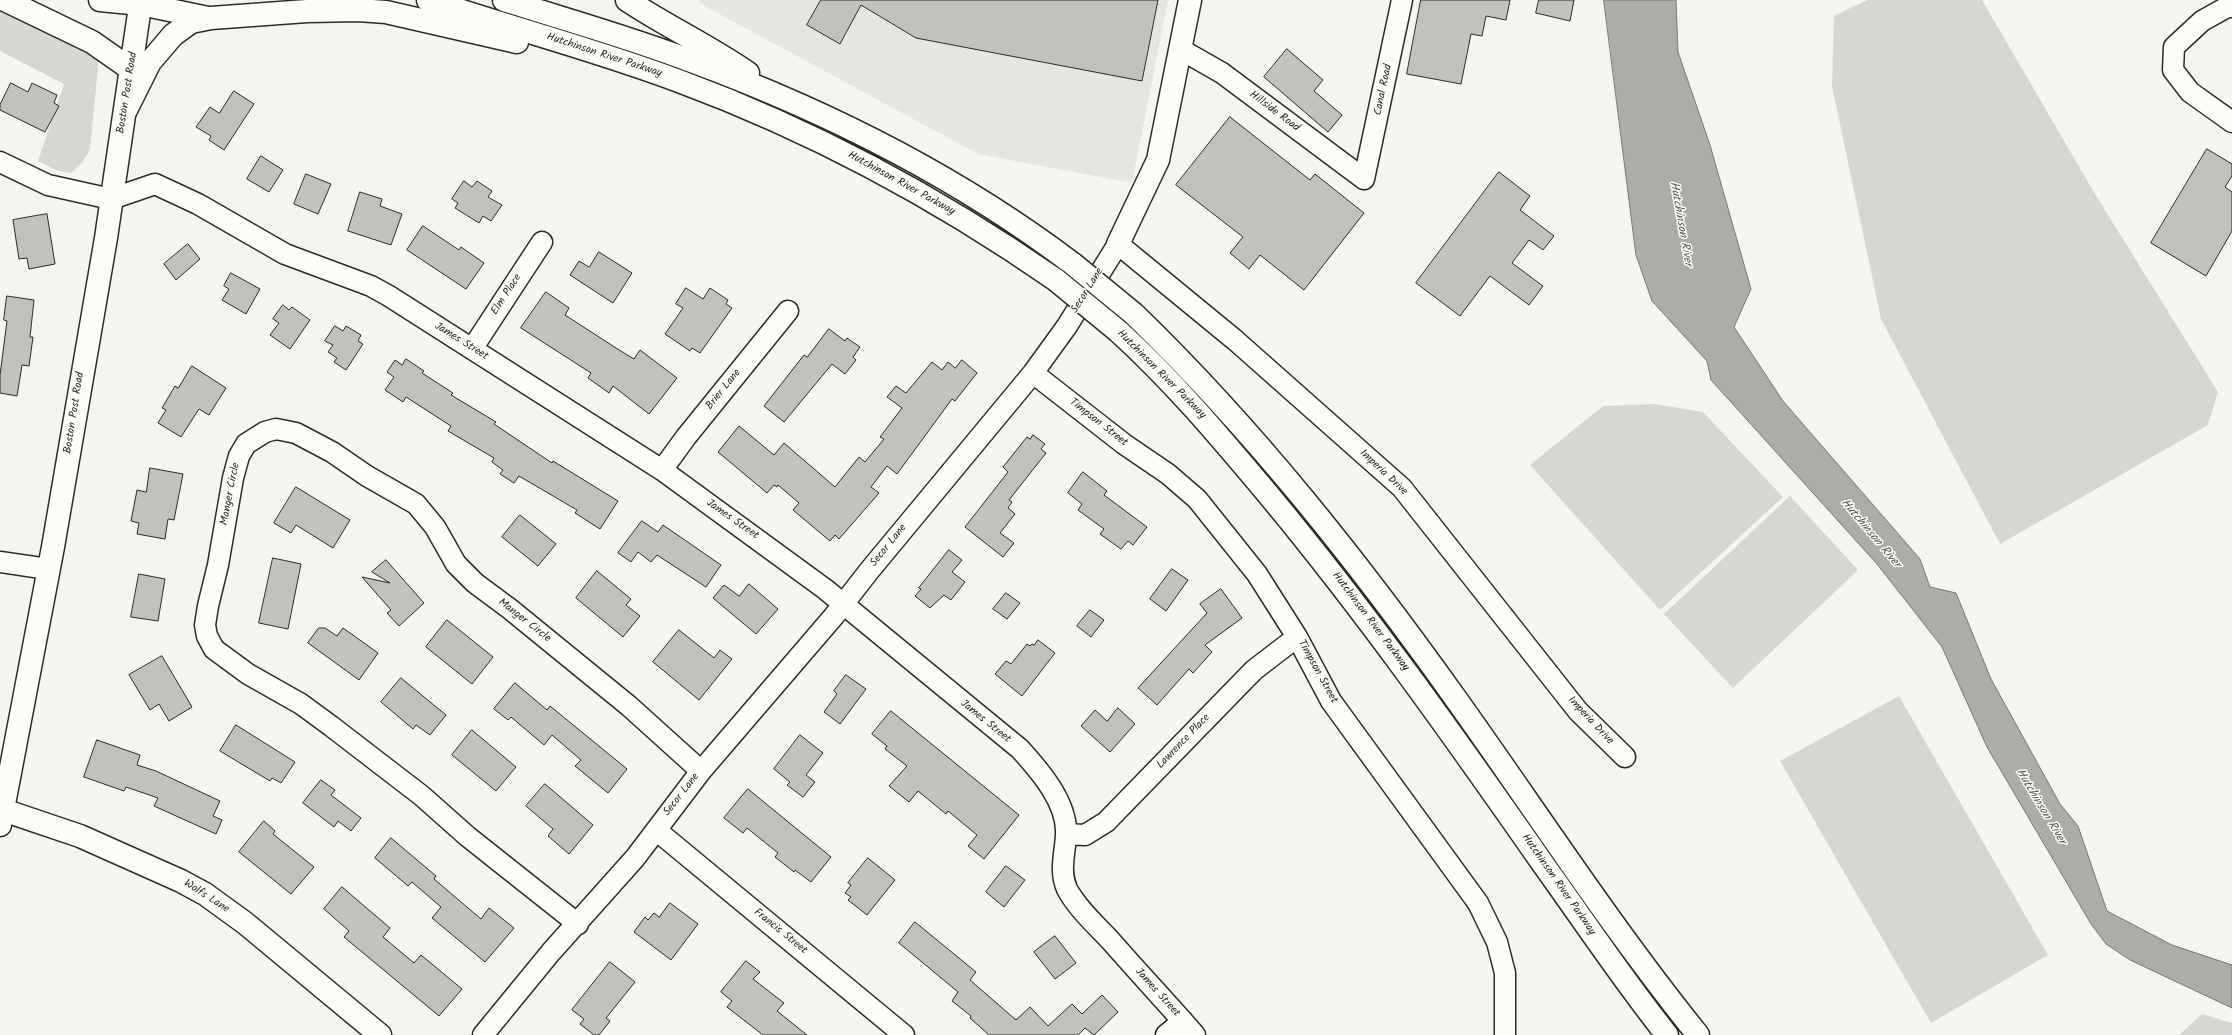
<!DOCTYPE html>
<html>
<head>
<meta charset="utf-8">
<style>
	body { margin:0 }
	canvas { display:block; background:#f5f4ef }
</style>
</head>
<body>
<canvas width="2232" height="1035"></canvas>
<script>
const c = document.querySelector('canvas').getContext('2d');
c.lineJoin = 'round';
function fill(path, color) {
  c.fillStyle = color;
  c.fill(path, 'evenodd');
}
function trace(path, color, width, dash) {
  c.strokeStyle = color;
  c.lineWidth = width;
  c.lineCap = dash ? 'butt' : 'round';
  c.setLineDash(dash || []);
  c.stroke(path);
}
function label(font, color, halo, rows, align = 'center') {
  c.font = font + ' Kalam,sans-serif';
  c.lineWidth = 3;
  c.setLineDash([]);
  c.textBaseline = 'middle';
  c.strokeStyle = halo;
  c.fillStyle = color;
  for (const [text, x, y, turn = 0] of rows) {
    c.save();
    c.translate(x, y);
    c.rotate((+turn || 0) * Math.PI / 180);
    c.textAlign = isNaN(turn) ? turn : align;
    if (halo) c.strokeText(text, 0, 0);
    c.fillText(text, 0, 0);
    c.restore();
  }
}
const built = new Path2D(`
	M700,0h468l-36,183 -154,-29 -279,-151z`);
const green = new Path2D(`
	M1867,0h115l113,194 123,198 -10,33 -208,119 -119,-225 -49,-233 2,-70z
	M0,9l99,48 -9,92 -8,14 -11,10 -13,-2 -20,-10 26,-77 -64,-33z
	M1655,404l48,8 80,85 -123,113 -130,-145 73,-59z
	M1790,496l68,74 -125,118 -69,-74z
	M1899,696l149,259 -117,68 -151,-262z
	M2202,1014l30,9v12h-53z`);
const water = new Path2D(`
	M1604,0h72l2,52 32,93 41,144 -17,38 49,74 137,158 10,28 26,6 35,86 69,125 18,22 29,85 65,34 60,20v43l-102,-48 -24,-16 -15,-20 -104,-177 -45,-100 -65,-83 -166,-184 -4,-19 -55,-60 -16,-46z`);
const building = new Path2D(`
	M821,0h337l-16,81 -226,-43 -55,-33 -21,39 -33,-19z
	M1421,0h89l-4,20 -20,-4 -4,20 -11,-2 -10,50 -54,-10z
	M1539,0h35l-4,21 -34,-8z
	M1287,49l36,31 -9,11 28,24 -14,17 -64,-55z
	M11,83l17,9 4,-9 25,12 -3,8 5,3 -14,26 -45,-22v-5z
	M234,91l20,13 -30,46 -15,-10 2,-4 -15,-9 14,-20 9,6z
	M1230,117l80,63 5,-6 49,39 -60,77 -44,-35 -11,14 -19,-16 13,-16 -67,-52z
	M2207,149l25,15v12l-7,11 7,5v39l-26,45 -55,-33z
	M261,156l22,14 -14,22 -22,-13z
	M1499,172l31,24 -10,14 34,26 -11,14 -14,-10 -17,23 31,23 -14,19 -39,-29 -30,40 -44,-33z
	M306,174l25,10 -13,30 -24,-10z
	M464,181l8,6 5,-6 15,10 -4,6 14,8 -11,16 -8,-5 -4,7 -24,-15 3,-5 -6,-4z
	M360,192l22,7 -2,7 22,8 -11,31 -43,-14z
	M47,214l8,50 -26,5 -2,-11 -8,1 -6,-39z
	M423,226l36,24 2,-3 23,16 -18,26 -59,-39z
	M188,244l12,15 -24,21 -12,-16z
	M599,252l33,21 -19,30 -43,-28 9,-14 10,6z
	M231,273l29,16 -14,25 -24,-14 7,-11 -5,-3z
	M686,288l17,11 7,-11 18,12 -2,4 6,4 -32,45 -8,-5 -2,3 -25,-17 18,-26 -7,-4z
	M546,292l23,16 -4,7 51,33 18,11 6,-9 37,28 -28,36 -36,-28 -4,7 -21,-15 3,-5 -70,-45z
	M7,296l27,4 -4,37h3l-4,29 -7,-1 -5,31 -17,-3v-18l7,-54 -3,-1z
	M283,305l6,5 3,-3 18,13 -20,29 -20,-14 9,-12 -6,-4z
	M335,326l8,5 3,-5 15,9 -3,6 5,3 -17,26 -12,-8 3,-4 -9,-6 5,-7 -8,-4z
	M829,329l16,12 2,-3 13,9 -7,10 3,3 -11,14 -13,-10 -48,58 -20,-16 40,-51 3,2z
	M406,359l18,12 -2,2 31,20 -2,2 45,27 -2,2 58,39 1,-2 65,40 -18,28 -25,-16 2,-3 -58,-34 -5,7 -14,-9 3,-4 -11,-8 2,-4 -46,-27 3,-5 -45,-29 -3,5 -18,-12 9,-13 -7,-5 8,-12 7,5z
	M962,360l15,13 -22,28 -3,-2 -55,75 -10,-8 -16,21 8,6 -40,46 -4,-4 -5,6 -37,-31 6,-7 -21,-18 -1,2 -3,-2 -7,8 -49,-41 21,-26 35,29 10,-12 51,44 24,-30 6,5 19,-23 -4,-2 22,-29 -15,-11 9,-11 10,7 26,-31 10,8 6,-8 7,6z
	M192,366l34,22 -17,27 -10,-6 -18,28 -23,-14 8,-13 -4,-2 13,-22 3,2z
	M1033,435l12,9 -4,5 5,4 -37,47 3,2 -4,6 7,6 -15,19 14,10 -11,14 -38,-30 43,-55 -5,-5 24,-30 3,2z
	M150,468l33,6 -9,46 -6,-1 -3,20 -28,-5 2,-11 -8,-2 6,-31 9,2z
	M1083,472l24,19 -3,4 43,32 -14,18 -5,-4 -7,8 -21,-15 4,-5 -26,-19 4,-6 -14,-11z
	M296,487l54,33 -17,28 -37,-23 -5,8 -17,-10z
	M520,515l36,29 -18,22 -36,-29z
	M642,521l16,11 5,-7 58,40 -15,22 -49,-32 -6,7 -13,-10 -7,10 -13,-9z
	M949,550l13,10 -10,12 13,10 -14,18 -7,-5 -14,13 -15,-12 6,-7 -2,-1z
	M273,558l28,6 -13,65 -29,-6z
	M386,560l38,43 -25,23 -12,-13 4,-3 -29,-33 28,6 -18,-11z
	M1172,569l16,11 -22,31 -16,-12z
	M597,571l34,28 -5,6 14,11 -17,21 -47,-39z
	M139,574l26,5 -7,42 -27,-4z
	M749,584l29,25 -22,25 -43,-36 11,-13 15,11z
	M1221,589l21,29 -37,27 7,7 -19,21 -4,-4 -32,36 -19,-17 69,-75 -7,-9z
	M1006,593l14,10 -13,16 -14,-10z
	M1090,610l14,10 -13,17 -14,-11z
	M447,620l46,37 -21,27 -46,-37z
	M319,628h6l12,8 6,-8 35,25 -19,27 -51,-37z
	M679,630l35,28 6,-8 12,9 -33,41 -46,-38z
	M1038,640l17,13 -33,43 -27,-22 11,-13 5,3 16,-20 3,2 2,-2 2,1z
	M162,656l30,51 -23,14 -10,-17 -9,6 -21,-35z
	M846,675l20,14 -26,35 -16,-12 13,-18 -3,-3z
	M401,678l45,37 -16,20 -14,-10 -3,4 -32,-27z
	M515,683l32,27 3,-4 77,63 -19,24 -33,-27 6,-6 -29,-25 -8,10 -33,-28 -3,3 -14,-11z
	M1118,708l17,16 -25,28 -29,-26 14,-16 12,11z
	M891,711l128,104 -35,44 -16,-13 9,-11 -29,-24 -2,3 -28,-23 -9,11 -20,-16 18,-20 -22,-17 2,-3 -15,-12z
	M236,725l59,37 -14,21 -9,-5 -2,3 -50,-30z
	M472,730l44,37 -20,24 -44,-36z
	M800,735l23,18 -17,22 9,7 -12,15 -16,-12 3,-3 -16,-13z
	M97,740l43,15 -3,10 19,6 64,30 -7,15 9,4 -6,14 -62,-28 4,-8 -32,-11 -2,4 -40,-14z
	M321,780l14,10 -4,5 30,23 -10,13 -13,-10 -4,6 -31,-24z
	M545,784l48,41 -24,29 -21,-18 5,-7 -27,-23z
	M748,789l83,68 -20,25 -16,-12 -1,2 -19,-15 3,-4 -31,-25 -4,5 -19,-15z
	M264,821l11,10 -2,3 41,33 -23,27 -52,-42z
	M391,838l45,38 -2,3 47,40 8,-11 25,20 -29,34 -53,-44 9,-11 -29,-25 -4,4 -33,-28z
	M868,858l27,22 -28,35 -19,-15 3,-3 -6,-4 6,-8 -3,-2z
	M1006,866l19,14 -21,27 -18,-15z
	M342,887l48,41 -7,9 31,26 7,-8 41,34 -23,27 -95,-79 5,-6 -25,-22z
	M670,903l28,21 -27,36 -37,-28 11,-15 3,3 6,-7 5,4z
	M915,922l61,50 -6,8 46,40 14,-13 18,19 24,-22 10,10 20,-19 16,17 -24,23 -9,-7 -7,7h-89l-19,-17 1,-2 -19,-15 6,-9 -59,-49z
	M1055,936l21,27 -21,16 -21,-27z
	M746,961l14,11 -7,7 31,24 -7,8 30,24h-44l-36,-28 5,-6 -11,-9z
	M610,962l25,20 -29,36 4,3 -11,14h-5l-14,-11 4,-5 -12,-9z`);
const street = new Path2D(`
	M2232,7h-5l-25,14 -28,26 -1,23 17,22 42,30
	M1180,49l42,24 142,106 38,-179
	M0,162l48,23 63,14 44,-15 43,20 87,50 86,32 18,10 273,174 163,119 195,160c20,22 48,54 46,86 -1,19 -7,36 1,54 10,19 29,36 43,51 28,32 57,63 85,95
	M472,349l70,-107
	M1033,373l91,71 44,30 29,25 60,75 40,63 34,64 147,202 19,39 8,31v62
	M662,470l24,-33 102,-126
	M0,562l48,7
	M656,830l248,205
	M1066,834l19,1 21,-13 148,-152 43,-33
	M578,924l-111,-88 -45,-40 -91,-70 -30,-22 -53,-30 -34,-25 -7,-13 -2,-11 3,-19 10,-41 15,-87 6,-22 7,-12 19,-12 11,-3 20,4 36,19 35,24 49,28 19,23 21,37 19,19 35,26 119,97 72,65
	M483,1035l68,-83 84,-94 66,-87 133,-155 35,-45 164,-198 34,-47 51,-82 117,96 167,148 176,223 47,46
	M1166,1035l17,-14`);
const secondary = new Path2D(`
	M1118,244l40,-84 32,-160
	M3,810l77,26 101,45 24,13 40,29 135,112`);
const primary = new Path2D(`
	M0,825l53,-278 53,-309 35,-238`);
const highway = new Path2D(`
	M5,0l87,42 40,28
	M100,0l41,4 67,14
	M428,0c83,28 169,50 251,81 135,50 259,117 377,199
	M504,0c63,20 128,38 190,62 135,50 264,115 379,202
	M627,0c39,26 82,46 121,73
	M126,110l24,-48 23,-27 18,-13 20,-4 96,-7 51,-1 28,2 131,30
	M1134,314c120,116 225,249 322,385 80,112 155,228 242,336
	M1118,331c55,50 102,106 149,162 99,119 188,245 276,371 41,57 80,116 124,171`);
const highwayBridge = new Path2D(`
	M1073,264l61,50
	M1056,280l62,51`);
const streetNames = [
	["Hutchinson River Parkway",604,56,18],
	["Canal Road",1384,90,-78],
	["Boston Post Road",128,93,-81],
	["Hillside Road",1274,112,37],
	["Hutchinson River Parkway",901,184,29],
	["Secor Lane",1088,291,-58],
	["Elm Place",507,295,-57],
	["James Street",461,342,32],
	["Hutchinson River Parkway",1161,375,45],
	["Brier Lane",724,390,-51],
	["Boston Post Road",75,413,-81],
	["Timpson Street",1098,423,38],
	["Imperia Drive",1383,473,43],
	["Manger Circle",231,494,-79],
	["James Street",732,520,35],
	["Secor Lane",889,546,-51],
	["Manger Circle",524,621,38],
	["Hutchinson River Parkway",1370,622,53],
	["Timpson Street",1317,672,61],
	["Imperia Drive",1590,721,47],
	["James Street",985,722,39],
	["Lawrence Place",1184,742,-46],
	["Secor Lane",682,795,-52],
	["Hutchinson River Parkway",1558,885,55],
	["Wolfs Lane",206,897,33],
	["Francis Street",780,932,39],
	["James Street",1157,993,48]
];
const waterNames = [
	["Hutchinson River",1680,224,80],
	["Hutchinson River",1870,534,50],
	["Hutchinson River",2040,807,59]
];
fill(built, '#e6e5e0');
fill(green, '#d7d6d2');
fill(water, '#adaca9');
trace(water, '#797877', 1);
fill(building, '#c2c1be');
trace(building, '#2b2b2b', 1);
trace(street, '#2b2b2b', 23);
trace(secondary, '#2b2b2b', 25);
trace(primary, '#2b2b2b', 25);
trace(highway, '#2b2b2b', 25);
trace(street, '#fdfcf7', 20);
trace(secondary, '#fdfcf7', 22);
trace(primary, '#fdfcf7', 22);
trace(highway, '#fdfcf7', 22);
trace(highwayBridge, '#2b2b2b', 25, []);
trace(highwayBridge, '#fdfcf7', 22);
label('11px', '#2b2b2b', '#fdfcf7', streetNames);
label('italic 12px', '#585857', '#fdfcf7', waterNames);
</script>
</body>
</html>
